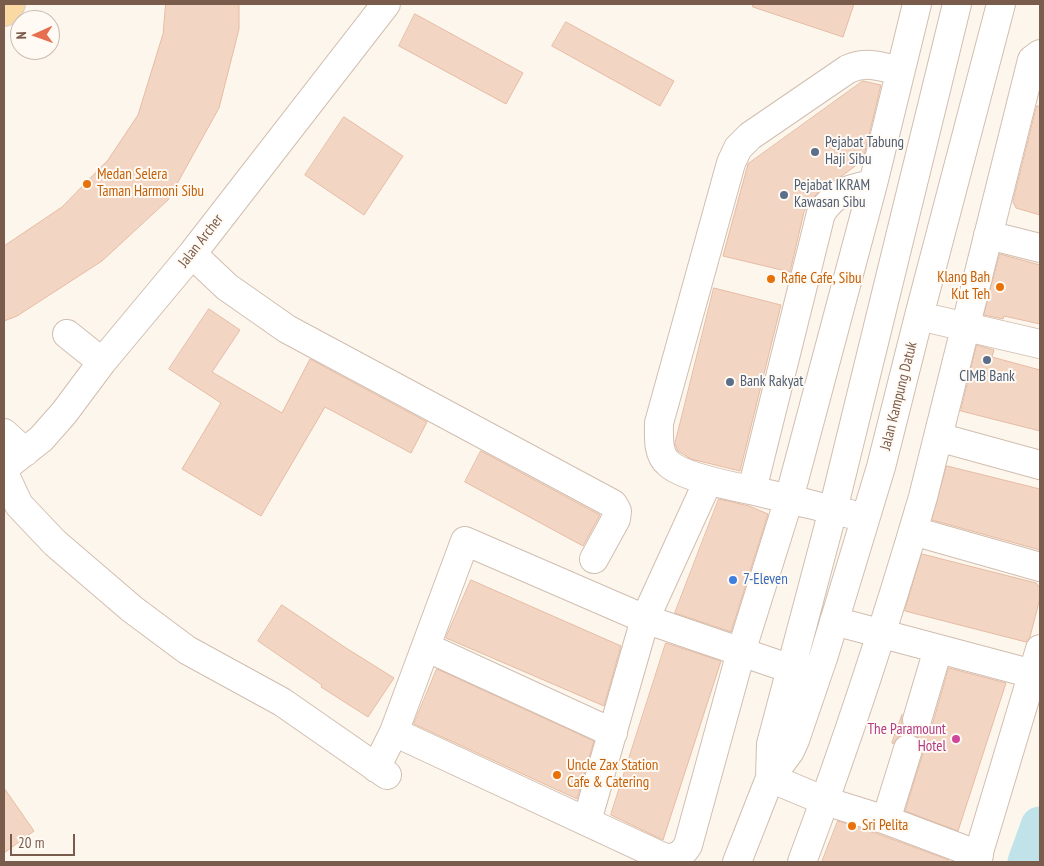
<!DOCTYPE html>
<html>
<head>
<meta charset="utf-8">
<style>
	body { margin:0 }
	#map { position:relative; width:1044px; height:866px; overflow:hidden; background:#fdf6ec; font-family:"PT Sans Narrow",sans-serif }
	canvas { display:block }
	.frame { position:absolute; inset:0; border:5px solid #7a5c4d; pointer-events:none }
	.north { position:absolute; left:10px; top:10px; width:50px; height:50px; box-sizing:border-box; background:#fffaf3; border:1px solid #cabbb1; border-radius:50%; rotate:268deg; font-size:14px; font-weight:700; line-height:20px; text-align:center; color:#7a5c4d }
	.north::after { content:''; display:block; margin:auto; width:18px; height:22px; background:#e76f51; clip-path:polygon(50% 0,100% 100%,50% 72%,0 100%) }
	.scale { position:absolute; left:10px; top:834px; width:65px; height:22px; box-sizing:border-box; border:2px solid #7a5c4d; border-top:0; padding-left:6px; font-size:15px; line-height:18px; white-space:nowrap; color:#7a5c4d; -webkit-text-stroke:4px #fffaf3; paint-order:stroke }
</style>
</head>
<body>
<div id="map">
<canvas width="1044" height="866"></canvas>
<div class="frame"></div>
<div class="north">N</div>
<div class="scale">20 m</div>
</div>
<script>
const c = document.querySelector('canvas').getContext('2d');
c.lineJoin = 'round';
function trace(path, color, width, dash) {
  c.strokeStyle = color;
  c.lineWidth = width;
  c.lineCap = dash ? 'butt' : 'round';
  c.setLineDash(dash || []);
  c.stroke(path);
}
function fill(path, color) {
  c.fillStyle = color;
  c.fill(path, 'evenodd');
}
function label(font, color, halo, rows, align = 'center') {
  c.font = font + ' "PT Sans Narrow",sans-serif';
  c.lineWidth = 4;
  c.setLineDash([]);
  c.textBaseline = 'middle';
  c.strokeStyle = halo;
  c.fillStyle = color;
  for (const [text, x, y, turn = 0] of rows) {
    c.save();
    c.translate(x, y);
    c.rotate((+turn || 0) * Math.PI / 180);
    c.textAlign = isNaN(turn) ? turn : align;
    if (halo) c.strokeText(text, 0, 0);
    c.fillText(text, 0, 0);
    c.restore();
  }
}
const river = new Path2D(`
	M1027,862l13,-36`);
const building = new Path2D(`
	M166,4h73v25l-20,79 -51,92 -66,61 -85,55 -13,5v-75l58,-39 46,-47 30,-45 25,-81z
	M753,4h101l-11,33 -90,-30z
	M415,14l108,59 -17,31 -107,-58z
	M566,22l108,59 -14,25 -108,-60z
	M863,81l18,4 -18,75 -21,16 -20,12 -14,16 -4,8 -14,60 -67,-16 25,-92z
	M1037,106h3v109l-24,-7 -3,-6z
	M344,117l59,39 -39,59 -59,-40z
	M1000,254l40,11v59l-36,-8 -1,3 -19,-4z
	M714,288l67,17 -41,166 -49,-12 -13,-8 -3,-7z
	M209,309l31,21 -28,42 70,41 28,-54 117,63 -16,31 -86,-46 -64,109 -79,-47 39,-66 -52,-34z
	M977,345l17,5 -2,7 48,13v61l-79,-20z
	M481,451l119,64 -17,31 -118,-64z
	M947,466l93,23v61l-108,-30z
	M719,499l30,7 19,8 -37,118 -56,-19z
	M922,554l114,29 4,5v10l-10,39 -4,5 -121,-31z
	M471,580l150,66 -17,60 -158,-68z
	M282,605l64,43 48,30 -26,39 -47,-30 1,-2 -64,-44z
	M666,643l55,18 -58,179 -52,-25z
	M949,668l57,15 -48,148 -53,-20 18,-58v-8l-3,-6 -6,-4h7l6,-3 5,-7z
	M437,669l157,72 -17,58 -163,-75z
	M902,715v9l3,6 6,4h-7l-6,3 -5,7 -1,-1z
	M4,788l30,43 -30,22z
	M838,821l43,14 68,25 -1,2h-126z`);
const minor = new Path2D(`
	M988,235l52,13
	M192,254l35,33 60,42 326,175 4,7 -1,8 -22,40
	M919,316l121,28
	M67,334l35,28
	M4,433l21,19
	M938,437l102,28
	M4,468l37,-29 23,-26 38,-51 90,-108 194,-250
	M4,473l15,32 36,38 77,66 55,41 95,52 105,73
	M752,490l69,-277c14,-21 27,-24 52,-29
	M850,514c-30,-7 -60,-15 -91,-22 -22,-5 -76,-14 -91,-29 -11,-9 -9,-28 -9,-40l72,-260 7,-15 12,-12 98,-67c19,-8 32,-3 51,2
	M913,531l127,36
	M834,621l199,53
	M426,647l187,86
	M917,720l21,-71
	M394,732l271,126c12,0 17,-3 23,-13l53,-193 48,-153 84,-315 44,-180
	M376,768l18,-36 71,-191 180,78 146,50
	M770,778l1,-34 62,-234 124,-506
	M770,778l55,23 61,19 93,35
	M886,820l22,-71
	M587,821l58,-202 63,-138
	M737,862l33,-84 20,-27 5,-11 29,-85 57,-188 38,-151 82,-312
	M802,862c45,-120 85,-242 121,-365l109,-437 8,-6
	M976,862l64,-213`);
const major = new Path2D(`
	M4,12l7,-8`);
const markers = [
	[815,152,5,"#5c6f8a"],
	[87,184,5,"#e8710a"],
	[784,195,5,"#5c6f8a"],
	[771,279,5,"#e8710a"],
	[1000,287,5,"#e8710a"],
	[987,360,5,"#5c6f8a"],
	[730,382,5,"#5c6f8a"],
	[733,580,5,"#3f7fe0"],
	[956,739,5,"#d1479c"],
	[557,775,5,"#e8710a"],
	[852,826,5,"#e8710a"]
];
const serviceNames = [
	["Pejabat Tabung",825,143],
	["Haji Sibu",825,160],
	["Pejabat IKRAM",794,186],
	["Kawasan Sibu",794,203],
	["CIMB Bank",987,377,"center"],
	["Bank Rakyat",740,382]
];
const foodNames = [
	["Medan Selera",97,175],
	["Taman Harmoni Sibu",97,192],
	["Klang Bah",990,278,"right"],
	["Kut Teh",990,295,"right"],
	["Rafie Cafe, Sibu",781,279],
	["Uncle Zax Station",567,766],
	["Cafe & Catering",567,783],
	["Sri Pelita",862,826]
];
const streetNames = [
	["Jalan Archer",201,241,-52],
	["Jalan Kampung Datuk",899,396,-76]
];
const shopNames = [
	["7-Eleven",743,580]
];
const hotelNames = [
	["The Paramount",946,730],
	["Hotel",946,747]
];
trace(river, '#bfe3e8', 39);
fill(building, '#f3d5c3');
trace(building, '#e6bba3', 1);
trace(minor, '#d1beb0', 30);
trace(major, '#dad1cd', 30);
trace(minor, '#fff', 28);
trace(major, '#fbd9a5', 28);
for (const [x, y, r, color] of markers) {
  const dot = new Path2D();
  dot.arc(x, y, r, 0, 2 * Math.PI);
  c.fillStyle = color;
  c.fill(dot);
  trace(dot, '#fffaf3', 2);
}
label('15px', '#4e5e75', '#fffaf3', serviceNames, 'left');
label('15px', '#c56008', '#fffaf3', foodNames, 'left');
label('15px', '#7a5c4d', '#fffaf3', streetNames);
label('15px', '#366cbe', '#fffaf3', shopNames, 'left');
label('15px', '#b23c85', '#fffaf3', hotelNames, 'right');
</script>
</body>
</html>
